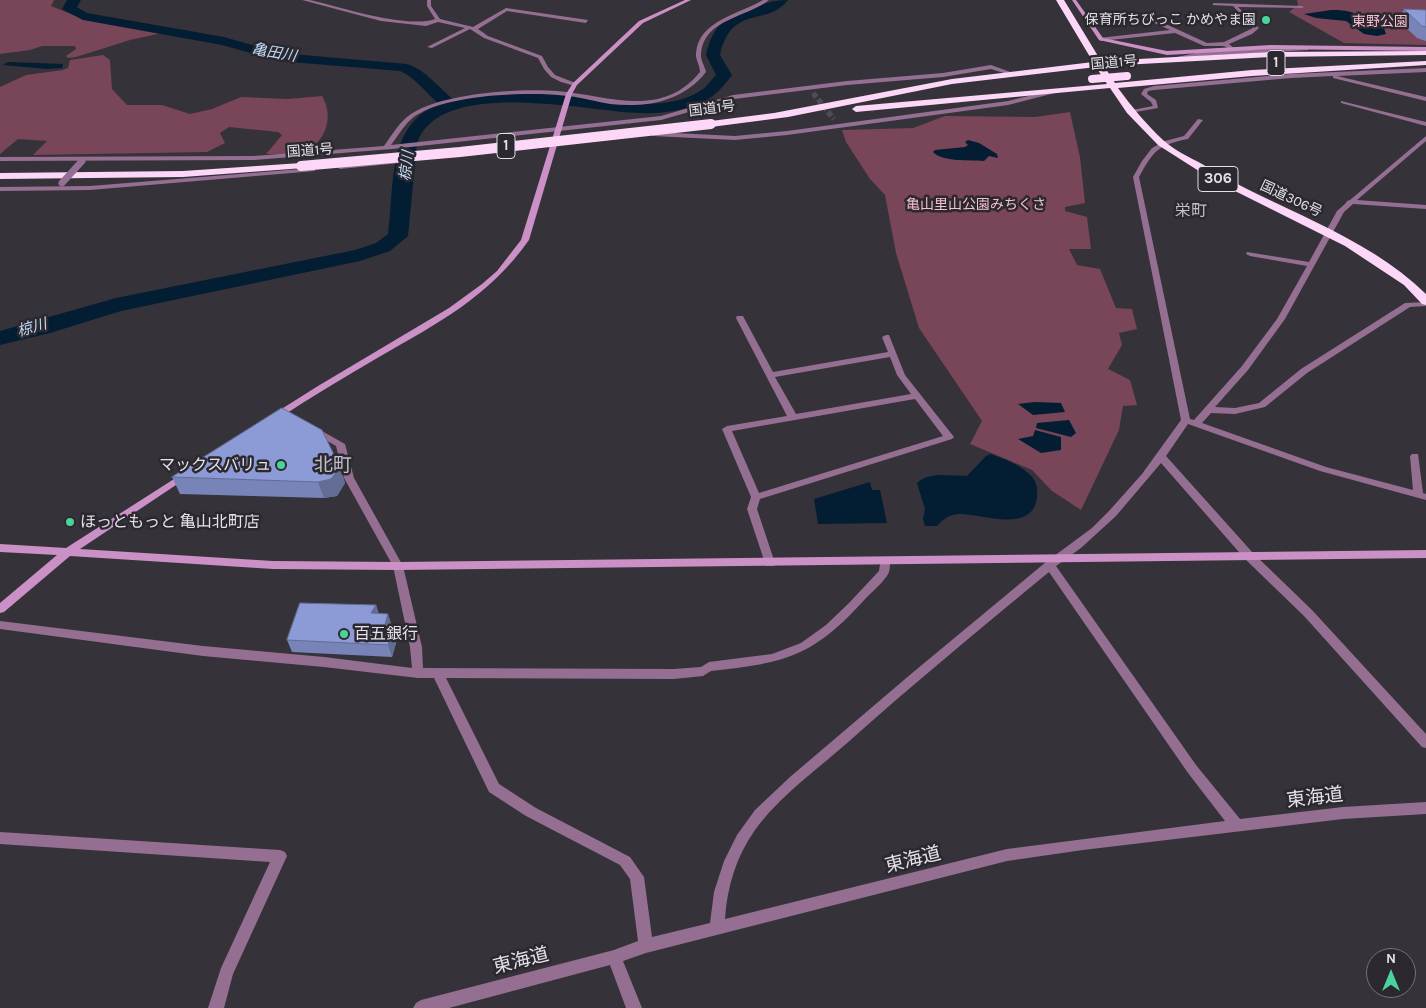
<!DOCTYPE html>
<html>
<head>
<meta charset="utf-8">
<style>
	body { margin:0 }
	#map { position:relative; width:1426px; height:1008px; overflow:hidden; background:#35323a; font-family:Karla,sans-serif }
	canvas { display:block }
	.north { position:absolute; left:1366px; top:948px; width:50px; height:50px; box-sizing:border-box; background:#2b282f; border:1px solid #757279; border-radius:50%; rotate:0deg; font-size:14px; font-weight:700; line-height:20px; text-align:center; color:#e3e1e7 }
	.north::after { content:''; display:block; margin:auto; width:18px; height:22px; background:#4ad49c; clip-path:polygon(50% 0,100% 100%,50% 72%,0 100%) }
</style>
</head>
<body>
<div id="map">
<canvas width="1426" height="1008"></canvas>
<div class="north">N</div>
</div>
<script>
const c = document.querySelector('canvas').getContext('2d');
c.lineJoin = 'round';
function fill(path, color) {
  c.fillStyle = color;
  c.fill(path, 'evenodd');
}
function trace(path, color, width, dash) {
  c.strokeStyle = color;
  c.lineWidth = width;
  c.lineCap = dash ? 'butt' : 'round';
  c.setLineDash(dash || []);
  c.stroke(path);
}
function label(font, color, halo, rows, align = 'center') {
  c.font = font + ' Karla,"Noto Sans JP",sans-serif';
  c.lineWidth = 5;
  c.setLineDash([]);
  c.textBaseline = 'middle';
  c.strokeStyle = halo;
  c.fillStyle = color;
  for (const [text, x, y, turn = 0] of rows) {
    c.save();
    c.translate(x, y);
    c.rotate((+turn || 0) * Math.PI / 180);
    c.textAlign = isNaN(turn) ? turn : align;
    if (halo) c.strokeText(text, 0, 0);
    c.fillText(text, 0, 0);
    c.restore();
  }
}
const green = new Path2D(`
	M0,0h54l-3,6 32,13 79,14 -32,7 -54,17 -8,1 -2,-2 10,-7 -1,-3h-33l-12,4 -30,4z
	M1297,0h129v45l-82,-2 -55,-31 9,-7z
	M103,55l7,5 2,29 15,16h35l28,9 22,-5 29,-12 47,2 34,-3c10,16 7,39 -10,51 -12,9 -32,7 -46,7l16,-19 -4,-3 -49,-5 -9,6 5,10 -18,9 -174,3 14,-14 -29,-2 -18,15v-67l26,-12 37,-5 5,-2 2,-8z
	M1070,112l10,45 5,46 -20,4v4l22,6 4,32h-22l8,16 23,4 16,39 16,1 5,20 -18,4 3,12 -14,24 22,11 7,25 -14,1 -4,24 -38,80 -29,-19 -20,-21 -62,-26 12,-23 -63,-93 -23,-75 -11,-58 -15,-16 -24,-37 -4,-12 71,-2 32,-12 90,1z`);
const water = new Path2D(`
	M1331,10c23,-1 34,8 53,18l2,6 -9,2 -13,-2 -18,-13 -30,-3 -12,-4z
	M8,62l55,2 -1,4 -15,1 -44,-4z
	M968,140l11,3 18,11 1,4 -9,-2 -5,5c-14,-1 -42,1 -51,-9l2,-2 30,-3 3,-2 -3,-3z
	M1035,402l26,1 4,9 -32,3 -15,-11z
	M1069,420l7,13 -5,4 -35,-9 1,-5z
	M1035,430l26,7v13l-20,3 -23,-14 15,-3z
	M990,454c15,5 26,9 38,19 8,7 10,13 9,24 -4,37 -54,17 -77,17 -10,0 -17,5 -23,12h-12l-2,-7 2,-10 -8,-26c13,-12 34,-7 50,-7l19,-20z
	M870,482l2,8h8l7,33 -69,1 -4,-25z`);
const river = new Path2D(`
	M67,0h14l-4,7 10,6 137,24 56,16 127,11c19,6 31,23 47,36 30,-7 64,-8 95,-6 45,4 115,23 154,-5 5,-4 9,-10 13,-14l-10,-20c7,-31 19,-37 47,-47 14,-5 20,-8 35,-8 -22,28 -56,3 -68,55l12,20c-10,14 -22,26 -38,31 -17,5 -35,8 -53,7 -53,-1 -201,-37 -224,30l-9,93 -18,15 -30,10 -239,50 -71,22 -50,12v-14l116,-33 239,-48 21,-7 12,-9c7,-48 -2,-109 51,-130 -13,-11 -24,-27 -39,-33l-121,-10 -57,-16 -139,-25 -21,-11z`);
const streetTunnel = new Path2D(`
	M813,93l21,26`);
const street = new Path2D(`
	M302,0h8c30,7 97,29 125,19l-8,-13v-6h4v6l9,13 33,8 33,-19 82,12 -2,3 -79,-12 -29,18 10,7 54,20 6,11 7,8 23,9 -3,2 -14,-4 -10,-5 -7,-8 -6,-11 -54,-20 -14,-9 -38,19 -5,-1 38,-19 -27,-6 -12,4 -45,-5z
	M763,0h6c-21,17 -65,19 -68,53 -1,7 4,13 5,19 -23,30 -61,36 -96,32 -14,-2 -28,-7 -42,-8 -38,-5 -121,-2 -153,20 -10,7 -17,20 -24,29l270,-29 72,-21 114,-14 96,-8 48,-8 22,8 -3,2 -19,-6 -48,8 -96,8 -113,14 -73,21 -269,29 -138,11 -254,1v-4l254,-1 130,-10c8,-11 16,-25 27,-32 31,-21 109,-26 146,-23 50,4 104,29 143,-19 0,-7 -5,-13 -4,-19 3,-33 44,-39 67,-53z
	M1214,3l88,3 2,1 -2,1 -64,-1 21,21 -7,6 -23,10 5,4 -3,2 -7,-4h-20l-29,-13 -74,8 -2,-1v-2l71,-8 -29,-13 -54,4 -3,-2 3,-2 55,-4 65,30 17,-1 29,-14 -20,-22 -21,-1z
	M1306,47l2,1v2l-107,6 -31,5 -3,-2 34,-7z
	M1426,68v4l-89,4 89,21v4l-93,-23v-2l-42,2 -137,12 -6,1 -1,3 9,6 2,8 -28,5 -3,-2 26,-5 -2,-4 -10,-8 3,-5 10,-3 137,-12z
	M1053,90l2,1v2l-47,12 -221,30 -52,5 -82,-4 -3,-2 3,-2 82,4 52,-5 221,-30z
	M1341,101l85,21v4l-85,-23z
	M1198,119l5,1 -15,19c-30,6 -34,11 -49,38l51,242 4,1 48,-54 35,-47 30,-53 -57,-10 -4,-2 1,-2 62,10 28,-51 9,-8 1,-2 3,-1 76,-64v5l-69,59 69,5v4l-73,-5 -9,8 -59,107 -37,51 -33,37 20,1 24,-5 42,-34 104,-66 21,-1v4l-16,1 -103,66 -42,34 -30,7 -24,-1 -9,10 124,44 87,23 -3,-34 2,-2h6l5,39 3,1v6l-106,-29 -132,-47 -22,32 87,97 59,57 114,124v14l-4,-1 -118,-131 -59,-57 -84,-96 -45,53 -35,32 -25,18 140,199 44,54 103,-12 83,-5v12l-83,5 -260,31 -76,11 -361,92 -23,8 19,47h-16l-16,-43 -161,43h-36l3,-5 5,-3 193,-50 24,-9 -8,-62 -10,-14 -94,-49 -37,-24 -55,-114h-16l-94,-11 -121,-11 -203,-27v-8l203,25 121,11 88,11 -2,-21 -17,-81 -49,-88 -8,-32 -26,-15 -2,-2 5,-3 32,18 9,34 49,88 19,81 1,21 251,1 27,-2 8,-5 63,-8 29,-11 25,-18 23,-22 30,-32 2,-13h8l1,3c0,3 0,8 -1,11 -3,8 -17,20 -23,26 -52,58 -79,65 -155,73l-8,5 -29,3 -228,-1 53,106 37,24 94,49 14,20 8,60 58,-14 4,-31 10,-31 13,-26 18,-25 35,-33 121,-103 135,-112 46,-34 17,-17 33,-37 39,-54 -48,-243 9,-16 10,-13 13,-7 19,-5zM1049,572l139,201 37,48 -218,28 -282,70c2,-32 11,-62 30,-89 24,-33 60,-59 91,-86 66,-59 135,-116 203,-172z
	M398,160l3,2 -1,1 -60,6 -3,-2 3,-2z
	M313,168l2,1v2l-225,19 -90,1v-4l90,-1z
	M737,316h6l1,2 29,54 115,-20 -6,-15 4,-2h3l16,40 49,62 -2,2 -192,60 -3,10 18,54 -1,3h-8l-19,-57 4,-12 -29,-68 5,-3 60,-10 -51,-98zM890,357l7,18 14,19 -115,20 -21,-37zM915,399l28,37 -184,57 -27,-62z
	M0,832l280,18 5,2 2,4 -54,118 -9,34h-16l13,-40 49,-106 -270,-18z`);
const secondary = new Path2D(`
	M685,0h6l-48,23 -66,62 -5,9 -43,146c-40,57 -91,83 -150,117 -34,20 -68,40 -101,62h-6l-2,-2 2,-2 46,-29 131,-78 33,-24 15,-13 24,-31 45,-146 7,-11 66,-62z
	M1072,0h4l27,38 64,13 104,-6 155,2v4l-155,-2 -104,6 -68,-15z
	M185,472l5,3 -2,2 -108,72 193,12 125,1 1028,-12v8l-1028,12 -125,-1 -203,-13 -66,56 -4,1v-10l57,-48 -57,-3v-8l66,4z`);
const highway = new Path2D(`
	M1056,0h8l37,61 169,-9 156,-1v4l-156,2 -166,9 11,17 137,-13 174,-9v4l-174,11 -134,12c14,19 28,36 45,52 11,10 26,17 39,24 72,45 162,69 224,130v11l-4,-1 -18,-19 -59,-39 -132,-66 -55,-35 -31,-32 -17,-25 -254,24 -4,-3 4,-3 251,-22 -11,-17 -144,17 -164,33 -77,10 -5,-3 5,-3 63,-8 178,-34 141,-17z
	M301,163l3,1v4l-121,9 -183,2v-6l183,-2z`);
const streetBridge = new Path2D(`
	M62,183l20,-22`);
const highwayBridgeFar1 = new Path2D(`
	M1092,79l35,-3`);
const highwayBridge = new Path2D(`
	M301,166l159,-14 251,-28`);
const wall = new Path2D(`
	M1404,9l22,1v31l-9,-3 -18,-17z
	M340,467l5,16 -8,13 -13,2 -144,-4 -8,-17z
	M376,605l3,9 13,12 -1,4 5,13 -4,14 -100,-5 -5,-12z`);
const shadedWall = new Path2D(`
	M340,467l5,16 -8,13 -13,2 -6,-16z
	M376,605l4,13 -9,-5z
	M388,614l4,12 -4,15 -4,-13z
	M392,630l4,13 -4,14 -4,-12z`);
const building = new Path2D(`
	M1404,9l22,1v17l-4,-1z
	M282,408l40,22 18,37 -9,12 -13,3 -146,-5z
	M300,603l76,2 -5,8 17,1 -4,14 8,2 -4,15 -101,-5z`);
const markers = [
	[1266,20,5,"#4ad49c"],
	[281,465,5,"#4ad49c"],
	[70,522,5,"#4ad49c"],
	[344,634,5,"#4ad49c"]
];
const farPoinames = [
	["保育所ちびっこ かめやま園",1256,20]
];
const farParknames = [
	["東野公園",1380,22],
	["亀山里山公園みちくさ",976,205]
];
const farStreetnames = [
	["国道1号",1114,63,-5],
	["国道1号",712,109,-7],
	["国道1号",310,151,-4],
	["国道306号",1291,199,25]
];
const farWaternames = [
	["亀田川",274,53,10],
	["椋川",407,166,-83],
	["椋川",32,328,-16]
];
const shields = [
	[1276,63,18],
	[506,146,18],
	[1218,179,40]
];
const shieldNames = [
	["1",1276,63],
	["1",506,146],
	["306",1218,179]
];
const farQuarternames = [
	["栄町",1191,211]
];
const poiNames = [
	["マックスバリュ",271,465,"right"],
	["ほっともっと 亀山北町店",80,522],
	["百五銀行",354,634]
];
const quarterNames = [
	["北町",333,466]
];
const nearStreetnames = [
	["東海道",1315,798,-7],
	["東海道",913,860,-14],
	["東海道",521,961,-14]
];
fill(green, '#794558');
fill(water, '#031d33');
fill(river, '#031d33');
trace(streetTunnel, '#4f4c54', 5.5, [5.5, 2.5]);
fill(street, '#956f91');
fill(secondary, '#cb90c6');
fill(highway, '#fcd7f8');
trace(streetBridge, '#956f91', 7);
trace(highwayBridgeFar1, '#fcd7f8', 8);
trace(highwayBridge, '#fcd7f8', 10);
fill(wall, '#7884b7');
fill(shadedWall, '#626c95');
fill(building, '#8c9ad5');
trace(building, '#626c95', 1);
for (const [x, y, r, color] of markers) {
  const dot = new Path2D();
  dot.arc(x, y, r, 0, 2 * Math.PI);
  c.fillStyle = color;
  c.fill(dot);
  trace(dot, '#2b282f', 2);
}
label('14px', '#e3e1e7', '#2b282f', farPoinames, 'right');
label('14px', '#f9bfd2', '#2b282f', farParknames);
label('14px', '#e3e1e7', '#2b282f', farStreetnames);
label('italic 15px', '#c0dcf7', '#2b282f', farWaternames);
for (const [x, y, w] of shields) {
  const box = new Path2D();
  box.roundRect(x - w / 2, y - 12.5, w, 25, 4);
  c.fillStyle = '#2b282f';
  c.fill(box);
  trace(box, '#e3e1e7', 1);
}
label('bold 15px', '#e3e1e7', null, shieldNames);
label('16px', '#c2bfc9', '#2b282f', farQuarternames);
label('16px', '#e3e1e7', '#2b282f', poiNames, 'left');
label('19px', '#c2bfc9', '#2b282f', quarterNames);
label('19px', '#e3e1e7', '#2b282f', nearStreetnames);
</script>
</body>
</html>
